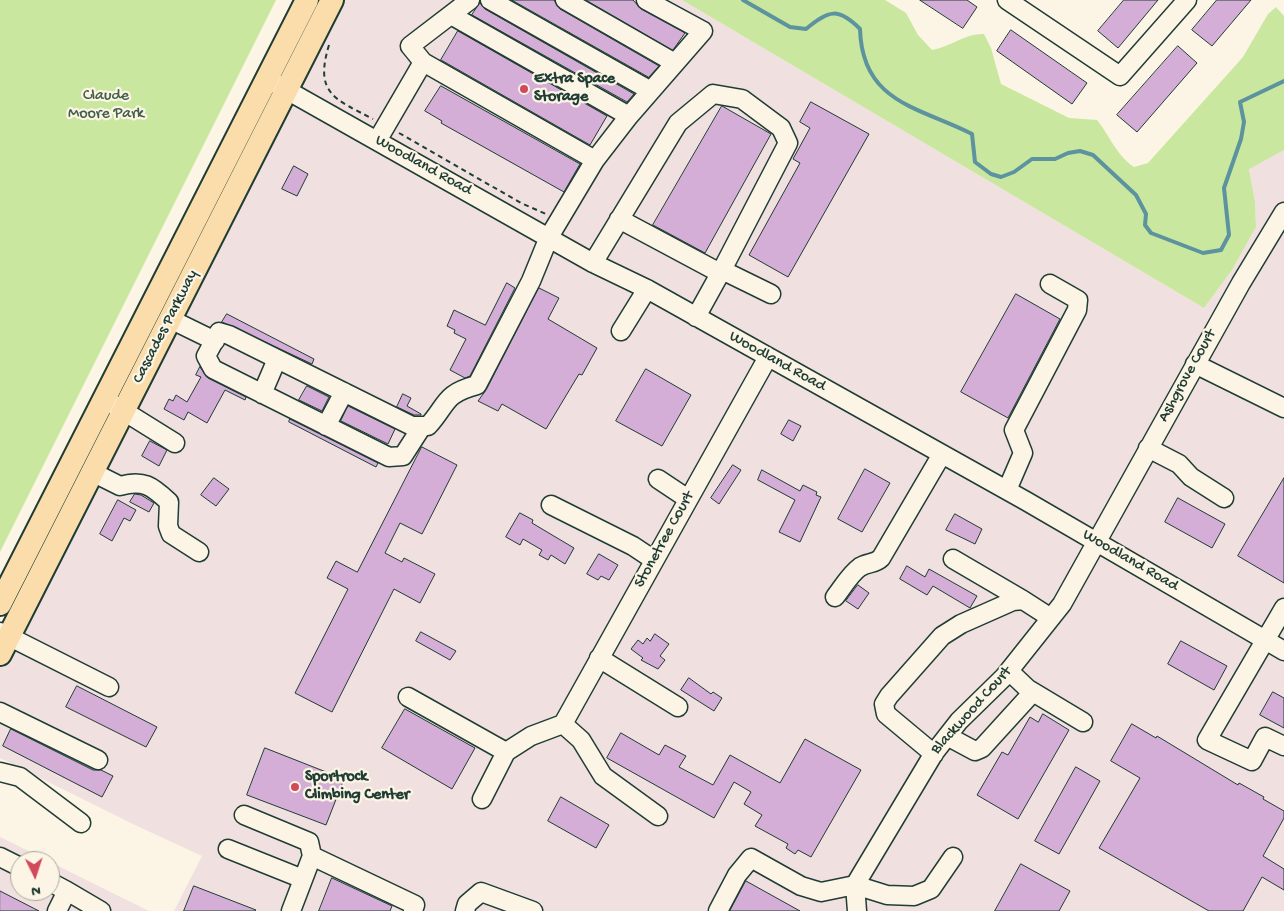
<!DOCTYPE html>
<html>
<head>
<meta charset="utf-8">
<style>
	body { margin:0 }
	#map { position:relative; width:1284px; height:911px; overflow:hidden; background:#fcf5e5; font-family:"Gochi Hand",sans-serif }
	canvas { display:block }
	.north { position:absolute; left:10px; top:851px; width:50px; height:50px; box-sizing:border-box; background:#fcf5e5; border:1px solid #a4ab9e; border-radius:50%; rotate:176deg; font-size:14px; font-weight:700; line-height:20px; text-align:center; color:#1f3d34 }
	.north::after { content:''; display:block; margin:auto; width:18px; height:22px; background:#d1495b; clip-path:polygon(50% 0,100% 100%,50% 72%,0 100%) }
</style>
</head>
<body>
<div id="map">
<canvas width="1284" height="911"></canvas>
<div class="north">N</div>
</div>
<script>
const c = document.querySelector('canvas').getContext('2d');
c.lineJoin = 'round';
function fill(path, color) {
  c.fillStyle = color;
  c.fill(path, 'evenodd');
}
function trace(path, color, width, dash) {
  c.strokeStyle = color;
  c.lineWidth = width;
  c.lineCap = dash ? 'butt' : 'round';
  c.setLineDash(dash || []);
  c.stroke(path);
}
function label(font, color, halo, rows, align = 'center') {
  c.font = font + ' "Gochi Hand",sans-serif';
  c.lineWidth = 4.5;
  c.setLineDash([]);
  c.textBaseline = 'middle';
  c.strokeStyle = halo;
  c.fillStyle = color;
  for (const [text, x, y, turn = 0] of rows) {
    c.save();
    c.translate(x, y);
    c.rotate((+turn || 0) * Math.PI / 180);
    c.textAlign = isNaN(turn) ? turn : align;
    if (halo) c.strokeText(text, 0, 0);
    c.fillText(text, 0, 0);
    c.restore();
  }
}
const built = new Path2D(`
	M332,0h350l522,308 28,-38 24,-43 -1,-25 -6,-34 35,-18v761h-1110l28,-55 -67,-31 -135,-67v-104z
	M0,837l49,24h-29v30h30v-29l99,49h-149z`);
const green = new Path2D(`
	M0,0h276l-276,552z
	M682,0h203l21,13 12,22 14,15c18,-3 34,-17 52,-16l7,14 10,36 68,34 28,2c13,16 19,35 37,47l14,-4 95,-106 25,-43 8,-7 8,9v134l-35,19 6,33 1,25 -24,43 -28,38z`);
const stream = new Path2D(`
	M743,0l47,27 16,2c23,-19 32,-22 54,0 2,74 59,78 112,105l3,28 16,12 10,3 13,-5 18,-13h23l13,-6 12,-2 13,4 43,40 10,19 -1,11 6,8 52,20 18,-3 8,-15 -5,-47 17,-49 3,-17 -4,-20 44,-21`);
const building = new Path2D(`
	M512,0h42l6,9 99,57 -10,11z
	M586,0h47l8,9 44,24 -12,17z
	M920,0h47l10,7 -14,21z
	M1124,0h34l-40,48 -20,-17z
	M1217,0h34l-39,46 -20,-16z
	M480,3l5,6 149,85 -7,8 -155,-87z
	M1011,30l76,53 -15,21 -75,-53z
	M458,31l149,85 -17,29 -149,-85z
	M1178,46l19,17 -60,69 -20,-17z
	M441,86l139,78 -16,28 -123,-69 1,-2 -17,-10z
	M811,102l58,32 -81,143 -39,-22 51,-92 -7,-4 17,-31 -10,-6z
	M722,106l49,28 -66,119 -52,-28z
	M294,166l14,8 -11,22 -15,-7z
	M507,283l8,5 -45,88 -5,2 -15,-8 16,-31 -12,-6 1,-3 -8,-4 7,-16 31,15z
	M539,288l20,10 -11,21 49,29 -15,27 -3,-1 -33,55 -44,-25 -4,7 -20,-10 8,-11z
	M1016,294l44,25 -52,99 -47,-26z
	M227,314l87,45 -2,5 -90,-42z
	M200,367l8,11 38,19 -1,3 -20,-10 -18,33 -19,-11 -4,8 -20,-11 5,-10 4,2 3,-6 11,7 14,-25 -5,-2z
	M646,369l45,26 -29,51 -46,-25z
	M307,386l22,11 -7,14 -23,-11z
	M403,394l8,4 -4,8 14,8v1h-7l-17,-8z
	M348,406l47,23 -7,15 -47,-23z
	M290,419l88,44 -2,4 -87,-45z
	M789,420l12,6 -8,15 -12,-7z
	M150,441l17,9 -8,16 -17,-10z
	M422,447l35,18 -35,69 -22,-11 -15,30 17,9 2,-4 31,16 -15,29 -26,-14 -62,123 -37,-19 53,-104 -21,-11 9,-17 21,11z
	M733,465l8,5 -22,34 -8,-6z
	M865,469l25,14 -28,49 -24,-13z
	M762,470l38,21 3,-6 14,7 -1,3 5,2 -21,45 -21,-10 16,-32 -37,-20z
	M214,478l15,11 -13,17 -15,-11z
	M1284,478v105l-46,-27z
	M135,494l6,1 13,8 -5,9 -19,-10z
	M1178,498l47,26 -13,24 -47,-26z
	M118,500l18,10 -6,11 -6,-3 -12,23 -12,-7z
	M520,513l13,7 -1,3 42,25 -9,16 -14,-9 -3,5 -9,-5 3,-5 -19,-11 -3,6 -14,-8z
	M955,514l27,15 -7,15 -29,-14z
	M599,554l19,11 -9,15 -8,-4 -3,4 -11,-6z
	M907,566l18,11 4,-8 48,27 -7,12 -37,-22 -6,9 -27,-16z
	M858,585l11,8 -11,16 -12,-8z
	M421,632l35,19 -6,9 -34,-19z
	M655,634l14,10 -9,12 5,4 -7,9 -17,-9 2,-2 -12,-9 7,-9 5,4 4,-6 3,3z
	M1181,641l46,25 -13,24 -46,-26z
	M689,678l22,16 2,-2 9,6 -8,13 -33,-21z
	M77,686l80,41 -11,20 -80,-40z
	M1273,692l11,6v30l-24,-13z
	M405,709l70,39 -23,41 -70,-41z
	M1043,714l26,16 -51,89 -41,-24 25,-43 6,3 22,-38 8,5z
	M1132,724l24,14 1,-2 81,49 1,-2 25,14 -1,2 21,12v7l-21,38 21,13v21l-22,-13 -19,34h-34l-110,-63 41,-70 -29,-17z
	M11,729l82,41h8l12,6 -11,21 -99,-51z
	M621,733l38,22 6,-10 21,11 -7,11 34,18 17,-30 50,28 25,-44 56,31 -50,87 -13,-7 -3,4 -9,-6 2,-4 -33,-18 7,-11 -18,-11 7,-12 -17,-10 -20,36 -107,-60z
	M265,748l79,31 -18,46 -79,-30z
	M1076,767l24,14 -41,73 -24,-13z
	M561,797l48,28 -13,23 -48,-27z
	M1021,864l49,27 -11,20h-64z
	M332,878l60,28 -2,5h-71z
	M746,881l54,30h-70z
	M194,886l62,24 -1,1h-71z
	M0,891l39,20h-39z`);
const path = new Path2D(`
	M329,45c-15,49 6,54 44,74
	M399,133l122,70 25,11`);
const minor = new Path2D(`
	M470,0l-60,46 13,16 172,98
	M490,0l161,91
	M565,0l110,63
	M1007,0l113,76 67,-76
	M451,15l178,101
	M276,84l317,179 54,26 379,212 258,150
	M377,141l46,-79
	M619,219l101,54
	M593,263l85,-140 35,-29 29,5 39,29 7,15 -66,127 49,24
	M696,317l26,-47
	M170,319l45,22
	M621,331l26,-42
	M1195,364l89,44
	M262,394l15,-35
	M114,405l61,38
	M326,426l18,-34
	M421,428l-18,28 -14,1 -176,-88 -7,-13 13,-24 10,3 183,91h16c20,-22 15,-32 49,-41l54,-104 18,-44 46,-77 34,-44 74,-85 -57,-31
	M1148,448l31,16 12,13 33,21
	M92,472l28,14c23,-7 32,0 49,16l-1,24 3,8 28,18
	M658,479l30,20
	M1007,490l16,-37 -9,-23 63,-120 1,-10 -28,-16
	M551,505l82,41 21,14
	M953,559l70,41
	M835,597c8,-10 15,-23 25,-30 8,-5 15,-3 21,-9l61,-104
	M1284,608l-77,132 45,21 13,-24 19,9
	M0,632l109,55
	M599,658l79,49
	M1009,671l19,18 55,33
	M408,697l98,55
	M0,712l98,48
	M563,724l205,-367
	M563,724l18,16 22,36 55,40
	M947,736l28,15 7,-3 51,-56
	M934,754l-48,-40 -2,-10 5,-8 53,-60 19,-12 52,-23 10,-1 28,18
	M0,772l20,5 61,46
	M482,799l24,-47 25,-16 32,-12
	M244,815l65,27 3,14
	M228,849l75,30
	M0,857l20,10
	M50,882l17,9
	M855,885l79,-132 25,-32 45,-44 58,-73 179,-321 43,-71
	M855,885l2,26
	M57,911l10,-20 34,20
	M291,911l21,-55 103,49 -2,6
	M465,911l2,-7 14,-12 52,19
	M718,911l19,-36 14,-17 50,28 20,6 34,-7 32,10 27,1 17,-7 22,-32`);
const major = new Path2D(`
	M0,604l307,-604
	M0,654l332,-654`);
const markers = [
	[524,89,5,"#d1495b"],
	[295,787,5,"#d1495b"]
];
const poiNames = [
	["Extra Space",534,80],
	["Storage",534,98],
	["Sportrock",305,778],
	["Climbing Center",305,796]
];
const parkNames = [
	["Claude",106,97],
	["Moore Park",106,115]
];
const streetNames = [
	["Woodland Road",423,166,29],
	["Cascades Parkway",166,327,-63],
	["Woodland Road",777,362,29],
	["Ashgrove Court",1188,376,-61],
	["Stonetree Court",665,540,-61],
	["Woodland Road",1130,561,30],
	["Blackwood Court",972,711,-48]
];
fill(built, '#f0e0e0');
fill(green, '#c9e79f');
trace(stream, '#5c939f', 4);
fill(building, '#d4aed6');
trace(building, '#1f3d34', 1);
trace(minor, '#1f3d34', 21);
trace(major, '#1f3d34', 26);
trace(path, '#1f3d34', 2, [5, 4]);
trace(minor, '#fcf5e5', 18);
trace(major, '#fbddab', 22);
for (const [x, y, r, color] of markers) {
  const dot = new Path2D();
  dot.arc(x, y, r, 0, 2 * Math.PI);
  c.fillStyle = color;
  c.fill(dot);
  trace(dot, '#fcf5e5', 2);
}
label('bold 16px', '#1f3d34', '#fcf5e5', poiNames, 'left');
label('16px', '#415f49', '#fcf5e5', parkNames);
label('16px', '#1f3d34', '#fcf5e5', streetNames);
</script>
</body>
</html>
